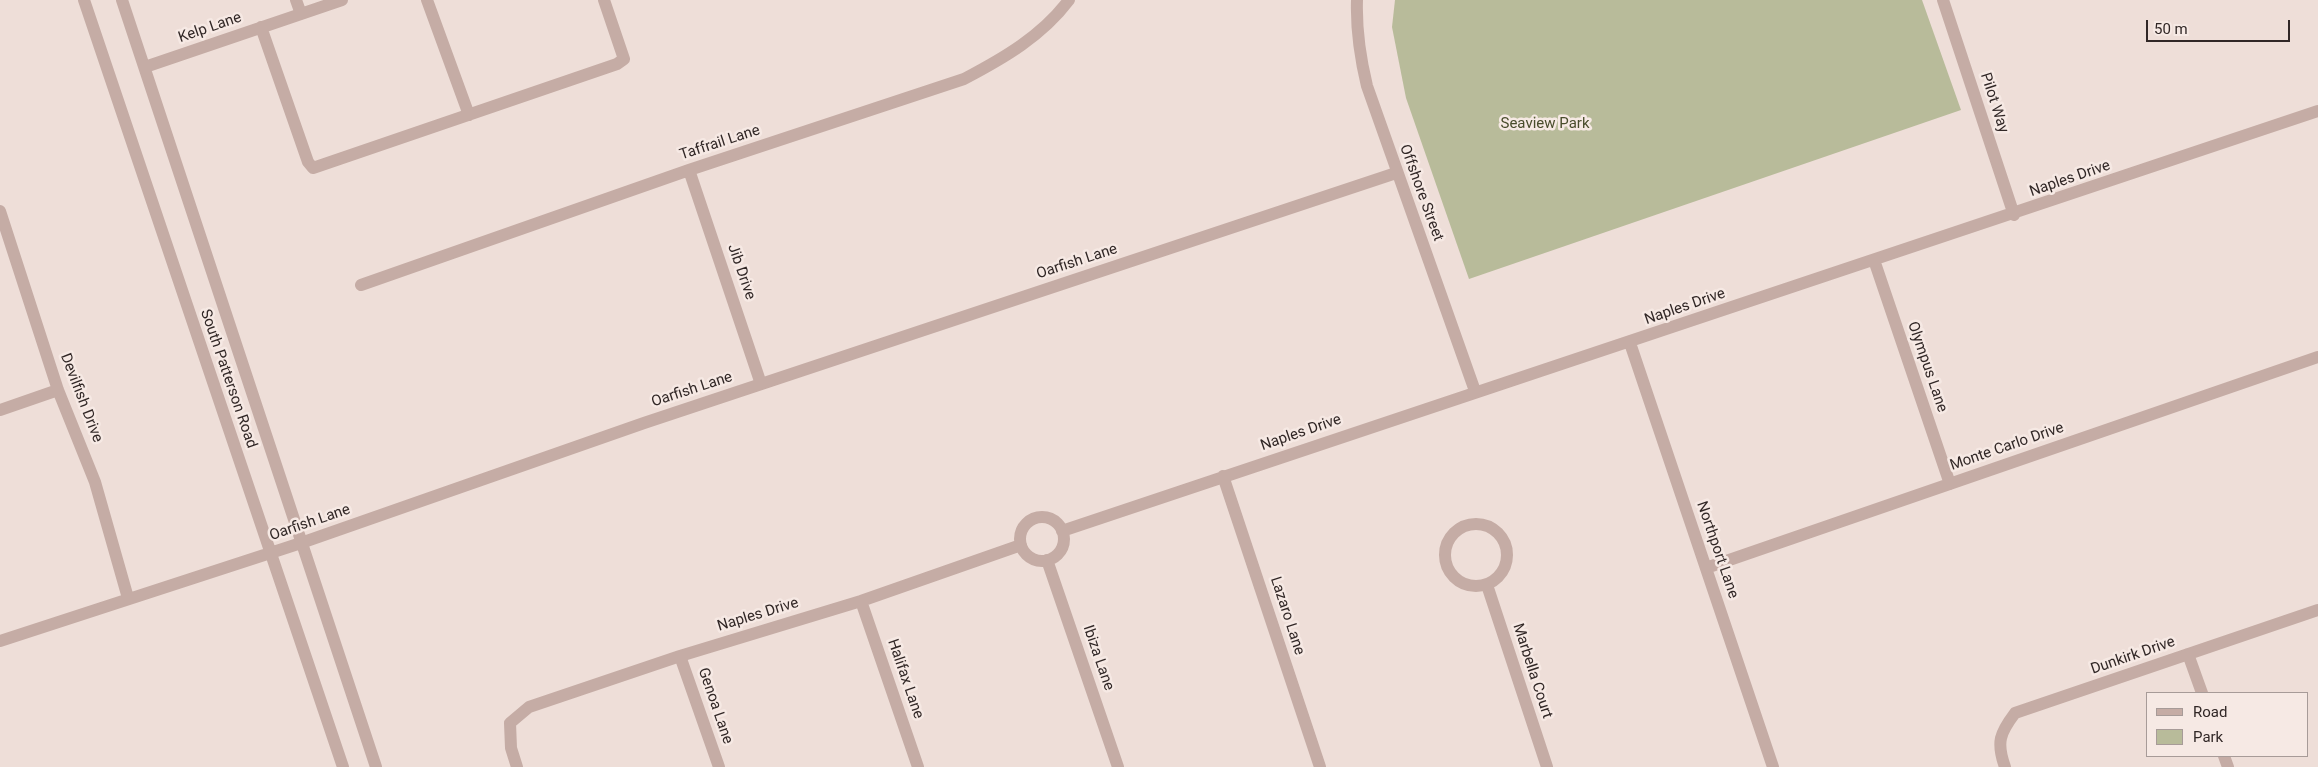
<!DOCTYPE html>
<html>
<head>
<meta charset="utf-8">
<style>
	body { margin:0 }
	#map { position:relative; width:2318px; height:767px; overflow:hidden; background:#eeded8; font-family:Roboto,sans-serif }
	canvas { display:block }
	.legend { position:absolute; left:2146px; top:692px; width:162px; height:65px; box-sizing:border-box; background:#f6e9e4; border:1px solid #a79b98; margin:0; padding:6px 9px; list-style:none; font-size:15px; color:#312726 }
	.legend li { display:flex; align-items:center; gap:10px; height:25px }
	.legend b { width:25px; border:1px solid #a79b98 }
	.scale { position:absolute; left:2146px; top:20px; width:144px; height:22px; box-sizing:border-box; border:2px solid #312726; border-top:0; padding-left:6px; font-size:15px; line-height:18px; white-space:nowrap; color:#312726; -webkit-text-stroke:4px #f6e9e4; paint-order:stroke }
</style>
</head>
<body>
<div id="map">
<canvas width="2318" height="767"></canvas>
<ul class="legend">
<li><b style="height:6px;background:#c5aca5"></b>Road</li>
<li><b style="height:14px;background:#b8bb9a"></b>Park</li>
</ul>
<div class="scale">50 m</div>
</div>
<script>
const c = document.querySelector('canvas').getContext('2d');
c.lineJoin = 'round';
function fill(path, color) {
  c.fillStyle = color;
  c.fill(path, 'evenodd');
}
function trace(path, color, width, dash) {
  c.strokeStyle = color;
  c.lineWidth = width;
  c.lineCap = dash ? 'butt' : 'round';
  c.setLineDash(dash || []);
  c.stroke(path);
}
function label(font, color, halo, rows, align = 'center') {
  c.font = font + ' Roboto,sans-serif';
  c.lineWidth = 5;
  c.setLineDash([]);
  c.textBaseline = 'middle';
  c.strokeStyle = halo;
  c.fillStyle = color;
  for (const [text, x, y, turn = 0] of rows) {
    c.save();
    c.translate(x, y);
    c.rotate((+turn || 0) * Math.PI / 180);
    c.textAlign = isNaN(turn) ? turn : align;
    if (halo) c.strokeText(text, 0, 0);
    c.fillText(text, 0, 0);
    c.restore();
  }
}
const green = new Path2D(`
	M1395,0h527l39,110 -492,169 -63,-181 -14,-71z`);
const minor = new Path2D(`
	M84,0l259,767
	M122,0l254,767
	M296,0l5,14
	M427,0l42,115
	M1357,0c-1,30 3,57 10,86l108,305
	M1943,0l71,215
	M261,27l47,135 5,6 304,-104 7,-5 -20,-59
	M145,67l197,-67
	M689,170l72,214
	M0,211l58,179 37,92 33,116
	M1874,260l76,224
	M361,285l328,-115 275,-91c40,-21 78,-43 105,-79
	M1630,343l143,424
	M0,410l58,-20
	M1223,476l97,291
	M1020 539a22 22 0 1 1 44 0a22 22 0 1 1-44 0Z
	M1445 555a31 31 0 1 1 62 0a31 31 0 1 1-62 0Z
	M1062,531c418,-143 839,-277 1256,-420
	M1047,560l71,207
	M1706,568l612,-211
	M1487,585l60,182
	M861,601l57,166
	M0,641l301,-98 343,-120 752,-250
	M2188,654l14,39
	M680,656l39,111
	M2224,756l4,11
	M517,767l-6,-19 -1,-25 19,-16 151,-51 181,-55 160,-56
	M2005,767c-9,-25 -5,-34 10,-54l303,-103`);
const streetNames = [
	["Kelp Lane",210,28,-19],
	["Pilot Way",1994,103,72],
	["Taffrail Lane",720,143,-18],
	["Naples Drive",2070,179,-19],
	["Offshore Street",1421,193,70],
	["Oarfish Lane",1077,262,-18],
	["Jib Drive",741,272,71],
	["Naples Drive",1685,307,-19],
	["Olympus Lane",1927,367,71],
	["South Patterson Road",228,379,71],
	["Oarfish Lane",692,390,-18],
	["Devilfish Drive",81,398,69],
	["Naples Drive",1301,433,-19],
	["Monte Carlo Drive",2007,447,-19],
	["Oarfish Lane",310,523,-19],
	["Northport Lane",1717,550,71],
	["Naples Drive",758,615,-17],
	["Lazaro Lane",1287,616,72],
	["Dunkirk Drive",2133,656,-19],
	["Ibiza Lane",1098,658,71],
	["Marbella Court",1532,671,72],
	["Halifax Lane",905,679,71],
	["Genoa Lane",715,706,71]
];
const parkNames = [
	["Seaview Park",1545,124]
];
fill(green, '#b8bb9a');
trace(minor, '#c5aca5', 12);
label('15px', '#312726', '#f6e9e4', streetNames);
label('15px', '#494d2c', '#f6e9e4', parkNames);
</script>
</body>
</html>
